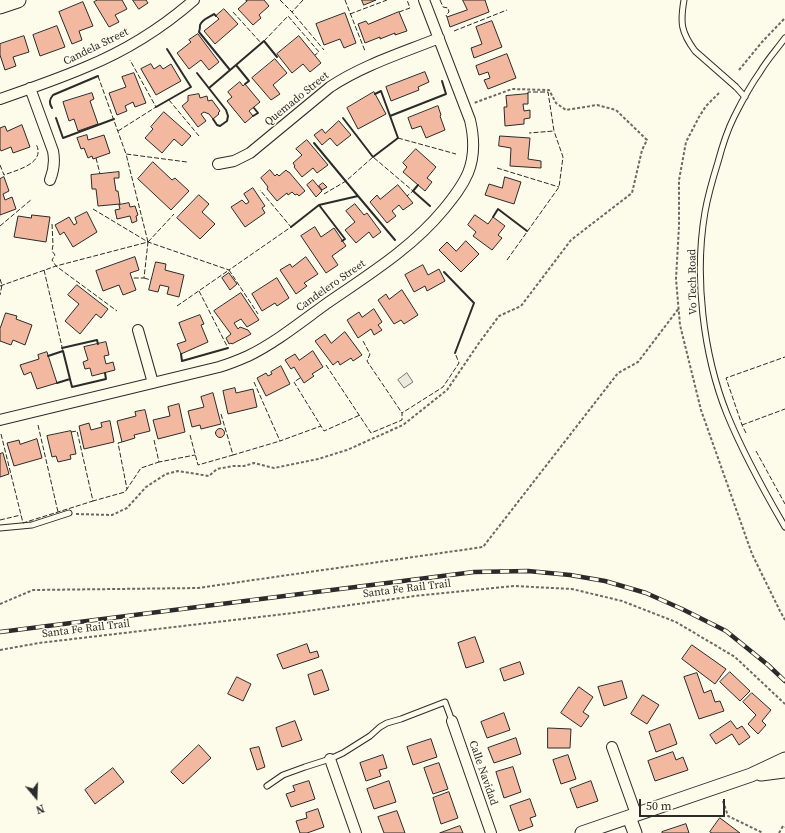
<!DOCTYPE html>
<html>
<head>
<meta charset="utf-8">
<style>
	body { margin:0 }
	#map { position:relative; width:785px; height:833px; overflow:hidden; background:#fdfbea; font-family:"Source Serif 4",serif }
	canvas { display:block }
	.north { position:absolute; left:16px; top:777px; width:40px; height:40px; -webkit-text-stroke:3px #fdfbea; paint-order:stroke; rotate:161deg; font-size:11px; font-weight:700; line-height:16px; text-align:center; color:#2b2b2b }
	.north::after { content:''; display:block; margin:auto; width:14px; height:18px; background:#2b2b2b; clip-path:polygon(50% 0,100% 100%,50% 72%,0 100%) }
	.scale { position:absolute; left:639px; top:799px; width:86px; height:18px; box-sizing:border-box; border:2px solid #2b2b2b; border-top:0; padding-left:5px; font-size:12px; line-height:14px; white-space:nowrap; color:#2b2b2b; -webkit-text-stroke:3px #fdfbea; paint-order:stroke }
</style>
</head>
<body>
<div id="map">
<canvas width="785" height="833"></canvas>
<div class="north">N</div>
<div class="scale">50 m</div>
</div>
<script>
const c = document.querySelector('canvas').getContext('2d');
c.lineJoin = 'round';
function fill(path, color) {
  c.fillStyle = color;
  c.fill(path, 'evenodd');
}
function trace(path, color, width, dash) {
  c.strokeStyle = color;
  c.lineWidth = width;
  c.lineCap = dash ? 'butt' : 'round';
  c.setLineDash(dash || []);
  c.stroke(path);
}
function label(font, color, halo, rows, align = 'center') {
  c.font = font + ' "Source Serif 4",serif';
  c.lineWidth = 3;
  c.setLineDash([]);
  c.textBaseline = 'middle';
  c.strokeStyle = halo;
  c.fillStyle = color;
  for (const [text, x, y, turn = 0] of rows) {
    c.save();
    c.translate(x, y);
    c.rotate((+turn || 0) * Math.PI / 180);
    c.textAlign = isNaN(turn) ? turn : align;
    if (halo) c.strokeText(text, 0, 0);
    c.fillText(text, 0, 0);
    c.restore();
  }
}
const green = new Path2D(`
	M407,373l6,9 -9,6 -6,-8z`);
const building = new Path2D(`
	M98,0h24l5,9 -12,6 4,7 -10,5 -15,-25z
	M133,0h13l2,3 -9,6z
	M246,0h18l5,6 -10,9 2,3 -8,7 -15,-16 9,-8z
	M362,0h14l-12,5z
	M463,0h22l4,12 -39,15 -3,-10 20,-7z
	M83,2l10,24 -14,5 3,9 -10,4 -13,-32z
	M224,9l14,15 -23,20 -11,-13 15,-12 -3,-3z
	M399,12l8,19 -12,4v-2l-15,6v-2l-15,6 -7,-19 8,-3 2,3z
	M345,13l11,30 -12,5 -4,-9 -16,6 -8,-21z
	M492,21l10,26 -28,11 -3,-10 11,-4 -6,-17z
	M57,26l8,21 -25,9 -7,-21z
	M198,34l21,28 -10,8 -8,-10 -12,9 -12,-16 14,-11 -2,-2z
	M24,36l5,16 -16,5 3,9 -11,4 -5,-15v-11z
	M299,36l22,27 -11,9 -7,-8 -11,9 -15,-19z
	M507,54l9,24 -28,11 -4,-9 6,-2 -2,-6 -9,3 -3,-9z
	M275,59l12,14 -14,12 7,9 -9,6 -19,-22z
	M151,64l3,5 6,-4 3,4 8,-5 10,17 -25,14 -15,-26z
	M425,72l4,10 -11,5 1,3 -28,11 -5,-14z
	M134,73l12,30 -11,4 -2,-5 -8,4 2,5 -10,4 -8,-22 17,-6 -4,-10z
	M240,82l3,4 2,-2 15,18 -11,9 4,5 -8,7 -18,-22 5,-4 -4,-5z
	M374,92l12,22 -28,15 -11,-21z
	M92,93l2,6 -4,2 8,23 -20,7 -4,-12 -5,2 -6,-19z
	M199,94l1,4 7,-2 1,5 4,-1 8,11 -2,2 1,1 -6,5 -4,-5 -5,-2 -3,2 5,7 -8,6 -16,-21 6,-5v-5z
	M528,94v10h-5l1,7 6,-1v8l-6,1v5l-19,2 -1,-19h3l-1,-11z
	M438,106l3,9 -1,1 5,14 -19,8 -5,-12 -9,3 -4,-11z
	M164,112l27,24 -9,10 -8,-7 -12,14 -17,-15 8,-9 -2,-2z
	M339,121l12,14 -14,11 -7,-8 -8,7 -8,-10 8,-6 3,4z
	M22,125l8,22 -17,6 -2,-6 -10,4 -1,-2v-21l5,-2 2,5z
	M87,135l1,5 16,-5 6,18 -17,6 -1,-3 -4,2 -4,-10 -3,1 -4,-11z
	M500,136l30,2 -2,21 13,2v7l-31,-2 1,-18 -12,-2z
	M307,140l21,25 -11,8 -4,-5 -11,9 -8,-10 1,-1 -2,-3 9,-8 -6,-6z
	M416,149l20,18 -9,11 5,4 -7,9 -22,-19 4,-5 -4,-4z
	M153,162l19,18 3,-2 14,13 -18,19 -33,-31z
	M270,170l5,6 2,-2 2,2 7,-6 2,2h1l16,19 -6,5 -2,-2 -2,1 -3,-3 -4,3 -1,-2 -10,8 -10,-12 1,-2 -7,-9z
	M119,172v6h-5l2,13h2l2,13 -22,2 -2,-17h-4l-1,-14z
	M4,177l5,14 -6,3 2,6 7,-3 4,12 -16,6v-36z
	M505,177l16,5 -7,22 -29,-9 4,-11 13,4z
	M313,180l9,11 -6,6 -9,-12z
	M323,183l4,4 -5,3 -3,-4z
	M398,185l15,18 -10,7 -4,-5 -7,6 4,5 -9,7 -17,-21 7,-7 3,4z
	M253,188l12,18 -3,2 3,5 -20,14 -14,-20 11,-7 4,4 3,-2 -5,-8z
	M199,195l10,9 -7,8 13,12 -15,15 -23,-21z
	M129,203l1,4 5,-1 3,9 -2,1 1,5 -5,2 -2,-7 -13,3 -2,-9 5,-1 -1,-4z
	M355,204l9,11 3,-2 14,19 -8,6 -4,-6 -13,11 -11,-13 10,-8 -9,-11z
	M87,212l10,20 -24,15 -9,-15 -4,3 -5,-10 14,-8 5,8 3,-2 -2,-5z
	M32,215l18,2 -4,25 -32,-5 4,-21 13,2z
	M475,215l13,9 5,-7 12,9 -7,9 4,3 -10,12 -19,-14 3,-4 -8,-7z
	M315,227l6,10 13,-9 12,18 -14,10 6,9 -12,8 -25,-37z
	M466,241l13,13 -18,18 -22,-22 8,-8 9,9z
	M135,257l4,13 -9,3 6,17 -13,5 -4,-10 -16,6 -7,-20z
	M306,257l12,17 -14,9 3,3 -11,8 -16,-24 10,-6 2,3z
	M156,262l10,2 -1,6 19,5 -5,22 -12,-3 2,-7 -9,-2 -2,7 -9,-2z
	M423,265l5,10 11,-6 6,12 -18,10 -2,-5 -11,6 -9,-17z
	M229,273l8,11 -7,6 -8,-12z
	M277,278l12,20 -12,8 -2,-3 -13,8 -10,-17z
	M77,285l31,24 -7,9 -5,-4 -16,20 -15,-13 14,-17 -11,-9z
	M402,290l16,25 -14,9 -3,-4 -7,4 -16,-24 8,-6 3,5z
	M241,293l18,27 -12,7 -6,-8 -7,4 4,6 2,-2 8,3 3,4 -19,10 -1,-1 -2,1 -3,-6 5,-4 -17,-23z
	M374,309l8,13 -4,3 4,5 -8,5 -3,-6 -13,9 -11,-18 12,-8 3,5z
	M6,313l11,3 -1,3 16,6 -7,20 -12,-5 -2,5 -11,-4v-12z
	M200,315l4,9 -3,1 7,17 -27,12 -4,-10 9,-3 -7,-18z
	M345,332l17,23 -9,6 -2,-3 -11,7 -2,-4 -5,4 -18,-24 10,-7 6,9z
	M106,342l3,13 -5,1 2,8 7,-2 2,8 -23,6 -2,-8 -5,1 -2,-7 5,-2 -4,-13z
	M313,351l10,16 -11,7 2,2 -10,7 -10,-16 -3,2 -6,-9 10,-6 4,6z
	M47,352l10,31 -20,6 -6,-17 -7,3 -4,-10 19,-6 -1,-4z
	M281,366l9,18 -24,12 -9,-18 9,-5 2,3 4,-2 -1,-2z
	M235,388l1,5 17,-4 4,18 -29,7 -5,-23z
	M213,393l8,31 -20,5 -1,-4 -8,2 -4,-16 16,-4 -3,-10z
	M179,404l6,28 -27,7 -5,-19 17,-4 -2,-9z
	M145,410l5,21 -16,4 1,3 -13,4 -5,-21 19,-5 -1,-4z
	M110,421l4,21 -30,7 -5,-23 10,-3 2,7 11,-3 -1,-4z
	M215.5 433a4.5 4.5 0 1 1 9 0a4.5 4.5 0 1 1-9 0Z
	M71,431l5,23 -6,1 1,4 -13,3 -2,-6 -4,1 -5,-21z
	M37,439l5,19 -28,8 -7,-23 12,-3 1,4z
	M3,453l6,21 -9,3v-23z
	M475,637l9,25 -18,6 -8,-25z
	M307,644l3,9 7,-2 2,6 -36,12 -6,-14z
	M692,645l34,24 -11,15 -33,-25z
	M520,662l4,12 -20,7 -4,-12z
	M322,670l7,20 -15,5 -6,-20z
	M730,672l20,19 -10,10 -20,-19z
	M697,673l7,20 7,-3 4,12 5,-1 4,10 -25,8 -15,-42z
	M237,677l14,7 -8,17 -15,-7z
	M622,681l5,17 -23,8 -6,-19z
	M579,687l14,10 -10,15 6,4 -8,11 -20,-14z
	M752,693l19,17 -9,11 4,4 -8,9 -10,-10 8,-9 -13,-13z
	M643,695l16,10 -12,19 -16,-10z
	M504,713l6,17 -23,8 -6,-16z
	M295,721l7,19 -20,7 -6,-19z
	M731,721l6,8 5,-3 8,11 -11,8 -7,-11 -16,10 -6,-9z
	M670,724l7,20 -21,8 -7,-20z
	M548,728l23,1 -1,19h-22z
	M516,738l5,16 -27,9 -6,-15z
	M431,739l6,18 -24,8 -6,-18z
	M199,745l12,13 -28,26 -12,-12z
	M259,747l6,20 -8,3 -7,-21z
	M673,752l3,8 7,-3 5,13 -33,11 -7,-20z
	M383,755l4,13 -8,2 2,6 -15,5 -6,-18z
	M568,755l8,24 -15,5 -8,-24z
	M439,763l9,26 -15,5 -9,-26z
	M513,767l8,25 -17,6 -8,-26z
	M113,768l11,14 -29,22 -10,-14z
	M309,781l6,18 -24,8 -5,-13 9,-3 -2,-5z
	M389,781l7,21 -22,7 -7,-20z
	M591,781l7,20 -21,7 -7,-19z
	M449,792l9,26 -17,6 -8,-26z
	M530,799l6,17 -6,2 3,8 -14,5 -9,-25z
	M318,809l6,18 -17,6h-7l-4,-12 11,-3 -1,-5z
	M397,811l8,22h-21l-6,-16z
	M720,818l20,15h-28l-2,-1z
	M686,824l3,9h-27v-1z
	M460,826l3,7h-23z`);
const path = new Path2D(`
	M739,70l23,-28 23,-24
	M719,93l-13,13 -7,11 -13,25 -7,38v46l-3,53 4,46 21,85 51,144 28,57 5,9
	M76,514l36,1 15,-7 19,-21 20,-13 12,-3 31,5 8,-7 16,-3h11l10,-3 20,5 44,-9 29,-9 56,-25 44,-35 32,-47 20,-27 22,-10 50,-66 61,-47 10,-43 5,-10 -31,-30 -19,-5 -31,5 -10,-7 -7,-13 -37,-1 -38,14
	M0,604l33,-14 165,-2 285,-41 135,-174 20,-11 41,-54
	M0,650l39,-7 254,-30 122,-17 99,-10 58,3 50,12 54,21 59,35 50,47
	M723,801l5,15 35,17
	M779,833l4,-7 2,1`);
const service = new Path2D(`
	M684,0c-4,23 -3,32 11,51
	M785,38c-8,11 -18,22 -25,34 -10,14 -18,29 -26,45 -7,14 -12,30 -16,45 -5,16 -10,33 -13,50 -11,64 -2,142 22,202 16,39 37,77 58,113
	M736,87l9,10
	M0,528l32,-3 37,-12
	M267,786l16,-11 22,-8 25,-8 13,-6 27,-17 10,-9 7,-4 14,-4 44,-17 7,19`);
const minor = new Path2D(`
	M30,88l23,63c2,10 1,19 -3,29
	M0,99c29,-10 58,-20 86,-32 39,-16 76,-39 108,-67
	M218,164l16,-3 16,-8 80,-66c33,-22 72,-34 109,-49
	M138,330l15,53
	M0,420l219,-53c10,-3 20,-7 29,-11 27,-13 53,-34 78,-52 42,-29 86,-56 118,-95 9,-11 18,-22 24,-36 7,-17 6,-36 2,-53l-46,-120
	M452,721l39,112
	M612,747l24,67
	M330,759l26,74`);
const tertiary = new Path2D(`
	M761,774l24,-3
	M629,817l6,16
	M582,833l169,-58 34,-16`);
const secondary = new Path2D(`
	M0,6l18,-6`);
const rail = new Path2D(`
	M0,632l474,-60 54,-1 42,4 35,6 41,12 36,16 44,22 42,34 17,16`);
const serviceBridge = new Path2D(`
	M695,51l41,36`);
const fence = new Path2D(`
	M280,0l12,12
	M303,0l-11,12 32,38
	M345,0l20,51
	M440,0l3,7 5,1 1,4 -3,3 1,2
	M233,12l28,31
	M399,12l11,-4 -3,-8
	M350,14l37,-14
	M454,31l53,-21
	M264,41l24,-25 31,36 -4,3
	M98,76l28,78
	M528,94v-2h20l6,39 -25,2
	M169,100l30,36
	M118,131l38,-24 -26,-47
	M398,138l58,16
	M96,158l4,16
	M0,165l4,10c10,-4 36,-10 34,-25 0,-2 -1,-4 -2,-6
	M497,168l62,19
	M324,194l22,-13 27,-24 40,34 -6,5
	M93,209l55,33 81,28 62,-43 -31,-37
	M52,224l1,21 -1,6 3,4 -3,5 4,6 61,45
	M0,226l32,-27
	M148,242l-22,-88 61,8
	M148,242l26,-28
	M507,260l52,-73 4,-30 -9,-26
	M44,270l19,81
	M144,278l7,2
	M0,279l2,6 -2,10
	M0,286l56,-20 92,-24 -4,36h-12
	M199,291l29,57
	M177,306l52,-36 29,44
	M363,341l7,13 -3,7 35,52
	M326,365l45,68 31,-13v-7l41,-26 16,-24 -4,-10
	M300,378l-6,4 30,49 36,-16
	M254,382l26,59 41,-15
	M221,414l12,41 47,-14
	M38,425l20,87
	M742,425l43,-16
	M71,432l6,-1 16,70 32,-9 2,-3
	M746,433l-4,-8 -16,-47 59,-21
	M1,434l22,89 70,-22
	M190,435l8,30 35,-10
	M154,440l5,22 36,-7
	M122,442l-4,1 9,46 14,-21 18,-6
	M756,451l29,53
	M0,520l21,-5`);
const wall = new Path2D(`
	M216,16l-2,-2c-4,3 -12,5 -14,11 0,2 0,5 -1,7l31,38
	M236,65l28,-24 13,16
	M197,73l29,37 2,6 -1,5 -7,5 -3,-1 -4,-6
	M209,88l27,-23 13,16 -4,3
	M156,107l35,-20 -24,-38
	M52,108c-3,-5 -3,-8 1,-13l45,-19
	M253,116l5,-3 -4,-5
	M390,116l56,-22 -4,-13
	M56,118l7,20 51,-19
	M343,118l30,39 25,-19 -17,-47 -6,3
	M314,143l44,53
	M418,185l-5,6 17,15
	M319,205l39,-9 37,44
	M493,217l5,-8 29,22
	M291,227l28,-22 26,34 -3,2
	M444,272l30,31 -19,50
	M62,348l35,-8 1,4
	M181,354l1,7 46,-13
	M48,356l15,-5 7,28 -13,4
	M70,379l2,8 34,-8 -1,-6`);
const streetNames = [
	["Candela Street",96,47,-26],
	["Quemado Street",297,99,-39],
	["Vo Tech Road",693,282,-91],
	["Candelero Street",331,286,-35],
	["Santa Fe Rail Trail",407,589,-7],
	["Santa Fe Rail Trail",86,629,-7],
	["Calle Navidad",483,773,71]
];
fill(green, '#ecebdb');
trace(green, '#74746e', 1);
fill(building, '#f2b8a0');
trace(building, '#2b2b2b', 1);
trace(service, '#2b2b2b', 7);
trace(minor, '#2b2b2b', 12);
trace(tertiary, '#2b2b2b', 15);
trace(secondary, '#2b2b2b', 17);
trace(path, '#6a6964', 2, [3, 2]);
trace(service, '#fdfbea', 5);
trace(minor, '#fdfbea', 10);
trace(tertiary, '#fdfbea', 13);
trace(secondary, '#fdfbea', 15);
trace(rail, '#2b2b2b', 4.5);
trace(rail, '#fdfbea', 3, [9]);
trace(serviceBridge, '#2b2b2b', 7, []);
trace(serviceBridge, '#fdfbea', 5);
trace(fence, '#2b2b2b', 1, [5, 2]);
trace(wall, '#2b2b2b', 2);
label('11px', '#2b2b2b', '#fdfbea', streetNames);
</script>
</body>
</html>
